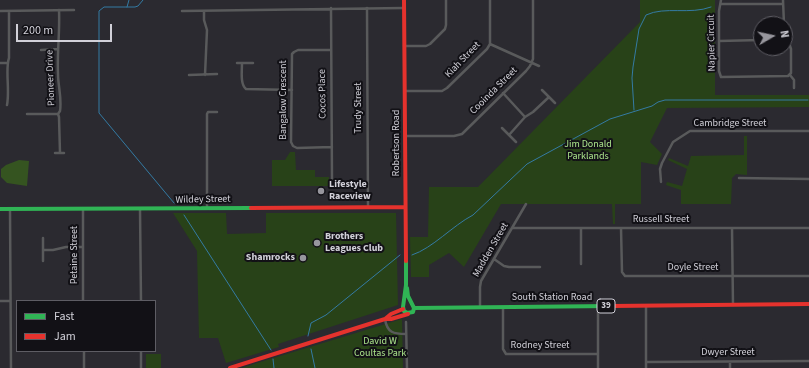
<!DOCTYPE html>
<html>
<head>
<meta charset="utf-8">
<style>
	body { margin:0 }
	#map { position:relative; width:809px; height:368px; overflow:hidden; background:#2b2a30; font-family:"Source Sans 3",sans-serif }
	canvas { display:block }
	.legend { position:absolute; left:16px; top:300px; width:140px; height:52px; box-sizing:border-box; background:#121116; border:1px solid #5e5d64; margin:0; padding:5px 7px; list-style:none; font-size:12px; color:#d1d0d8 }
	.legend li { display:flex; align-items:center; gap:8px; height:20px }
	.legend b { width:20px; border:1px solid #5e5d64 }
	.north { position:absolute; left:753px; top:16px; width:40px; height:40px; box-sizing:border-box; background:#121116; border:1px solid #5e5d64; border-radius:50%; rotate:81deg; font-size:11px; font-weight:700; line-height:16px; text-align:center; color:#d1d0d8 }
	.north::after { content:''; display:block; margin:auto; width:14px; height:18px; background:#97969d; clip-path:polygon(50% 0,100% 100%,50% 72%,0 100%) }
	.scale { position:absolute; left:16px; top:24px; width:96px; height:18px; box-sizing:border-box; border:2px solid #d1d0d8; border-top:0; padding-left:5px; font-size:12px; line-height:14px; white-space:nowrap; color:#d1d0d8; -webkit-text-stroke:3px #121116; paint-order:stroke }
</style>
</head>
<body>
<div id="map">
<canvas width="809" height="368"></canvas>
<ul class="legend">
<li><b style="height:5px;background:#30b455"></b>Fast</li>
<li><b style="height:5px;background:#e5322d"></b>Jam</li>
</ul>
<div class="north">N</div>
<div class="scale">200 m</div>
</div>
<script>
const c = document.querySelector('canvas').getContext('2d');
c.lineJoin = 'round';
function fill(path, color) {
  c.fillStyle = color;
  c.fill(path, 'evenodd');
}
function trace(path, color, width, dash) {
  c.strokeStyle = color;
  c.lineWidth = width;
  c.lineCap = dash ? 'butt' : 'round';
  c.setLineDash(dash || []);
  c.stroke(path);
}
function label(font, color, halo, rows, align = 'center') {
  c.font = font + ' "Source Sans 3",sans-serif';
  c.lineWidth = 4;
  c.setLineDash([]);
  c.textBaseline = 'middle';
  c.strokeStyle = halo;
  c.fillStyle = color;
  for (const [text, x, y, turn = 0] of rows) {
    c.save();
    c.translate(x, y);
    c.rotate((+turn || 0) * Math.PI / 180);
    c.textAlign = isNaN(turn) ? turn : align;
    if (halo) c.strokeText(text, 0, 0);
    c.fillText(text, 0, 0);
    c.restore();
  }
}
const green = new Path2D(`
	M640,0h75v95h94v12l-142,1 -17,34 12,12 -5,11 -16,-3v42h-26v20h-2l-1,-20h-111l-37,63 -15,-14 -20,12v12h-18l-1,-40h18l1,-50h49l162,-165z
	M744,136h3v39l-11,-1 -4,4 -1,26h-50v-14l-15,-5 1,-3 15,4 5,-17 -19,-9 1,-2 19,8 3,-10 53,-1z
	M290,152h5l1,18h19v7h14v9h-57v-26h13z
	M173,213h53l1,21 39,-1v-20h130l2,92 -120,39 1,3 -53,16 -8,-25h-19l-2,-87z
	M402,319l1,49h-161l15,-5z
	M146,354h15v14h-15z`);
const forest = new Path2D(`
	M19,160l10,1 -2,25 -20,-3 -6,-6v-8l5,-4z`);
const stream = new Path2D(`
	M143,0l-5,6 -3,1h-31l-5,4v102l75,90
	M127,7l2,-7
	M634,110l-2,-32 1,-11 6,-38 7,-14c19,-9 44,0 65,-8
	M184,215l87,135
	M412,255c21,-7 40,-29 61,-40l54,-51 83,-45 42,-13 6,-4 7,-2h143
	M308,336l3,-13 15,-8 74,-60
	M311,349l4,19
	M273,359l1,9`);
const street = new Path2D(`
	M721,0l-2,11v60l2,6 67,-1 3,-3v-24l-1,-3 -5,-4
	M783,0l1,24
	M721,4h62
	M331,8l1,173
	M367,8l1,199
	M0,11l74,-1
	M182,11l222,-3
	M204,11v9l3,10 -2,45
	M719,41l42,-1
	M490,44l49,22
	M404,46h22l4,-2 15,-15 1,-4v-25
	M41,50l17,-1
	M331,50h-33l-4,2 -2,2 -1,88 2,4 4,2 35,-1
	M0,63h7
	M237,63h16
	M242,63c0,8 -2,21 4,26l46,1
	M189,75l28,-1
	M790,75l4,5v8
	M542,90l13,13
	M405,91h37l5,-3 40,-39 3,-5v-44
	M503,93l22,24
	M7,105c3,-15 -2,-36 2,-47v-47
	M27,114h31l2,-3c2,-13 -2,-25 -2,-37 -1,-22 2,-42 1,-64
	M58,114l1,3 1,36
	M502,128l14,14
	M509,135l16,-18 8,-5 16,-15
	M405,136h49l8,-2 64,-63 4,-5 3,-7v-59
	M55,153h9
	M739,178l70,1
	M661,182l-1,-13 2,-6 11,-21 17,-11h119
	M207,208v-94l1,-2h9
	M10,209l1,159
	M83,209v92
	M140,209l1,92
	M512,228h297
	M581,228v36
	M621,228l1,44 3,4h184
	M732,228l1,77
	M43,238v23
	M43,250h10l13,-3h17
	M494,259l10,7 5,1h31
	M0,301h10
	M598,306v62
	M646,306v62
	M480,307v-20l1,-6 45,-77
	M503,307v42l3,5h92
	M385,319c2,14 9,15 21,15
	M406,322l1,46
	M84,351v17
	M141,351v17
	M646,362l163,-1
	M730,362v6`);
const fast = new Path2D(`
	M0,209l251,-1
	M406,261v24l-3,22 1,4 3,2 6,-1 1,-4
	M407,288l1,8 6,12
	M414,308l197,-2`);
const jam = new Path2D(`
	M404,0l2,261
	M251,208l154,-1
	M611,306l198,-2
	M385,319l6,-5 12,-5
	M230,368l155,-49h6l17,-5`);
const markers = [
	[321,191,4,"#97969d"],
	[317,243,4,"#97969d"],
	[303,258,4,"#97969d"]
];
const shields = [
	[606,306,18]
];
const shieldNames = [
	["39",606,306]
];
const streetNames = [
	["Napier Circuit",712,43,-91],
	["Kiah Street",463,60,-46],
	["Pioneer Drive",51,78,-92],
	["Cooinda Street",494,91,-45],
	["Cocos Place",323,94,-91],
	["Bangalow Crescent",284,100,-90],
	["Trudy Street",359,108,-90],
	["Cambridge Street",730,124],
	["Robertson Road",397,143,-90],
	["Wildey Street",203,200,-1],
	["Russell Street",661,220],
	["Madden Street",491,250,-60],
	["Petaine Street",75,255,-90],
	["Doyle Street",693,268],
	["South Station Road",552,298],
	["Rodney Street",540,346],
	["Dwyer Street",728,353]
];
const parkNames = [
	["Jim Donald",588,145],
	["Parklands",588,157],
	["David W",380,342],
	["Coultas Park",380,354]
];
const poiNames = [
	["Lifestyle",329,185],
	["Raceview",329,197],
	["Brothers",325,237],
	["Leagues Club",325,249],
	["Shamrocks",295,258,"right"]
];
fill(green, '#284218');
fill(forest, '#355420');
trace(stream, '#347ba3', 1);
trace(street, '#595a5b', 2.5);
trace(fast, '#30b455', 4);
trace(jam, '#e5322d', 4);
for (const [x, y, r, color] of markers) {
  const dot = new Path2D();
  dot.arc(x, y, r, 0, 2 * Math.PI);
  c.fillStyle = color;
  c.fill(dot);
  trace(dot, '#121116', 1.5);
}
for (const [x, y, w] of shields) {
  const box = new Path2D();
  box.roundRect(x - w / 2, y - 7, w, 14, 3);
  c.fillStyle = '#121116';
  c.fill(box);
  trace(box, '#d1d0d8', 1);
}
label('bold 9px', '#d1d0d8', null, shieldNames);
label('10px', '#d1d0d8', '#121116', streetNames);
label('10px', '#abe48b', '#121116', parkNames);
label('bold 10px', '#d1d0d8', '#121116', poiNames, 'left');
</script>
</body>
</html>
